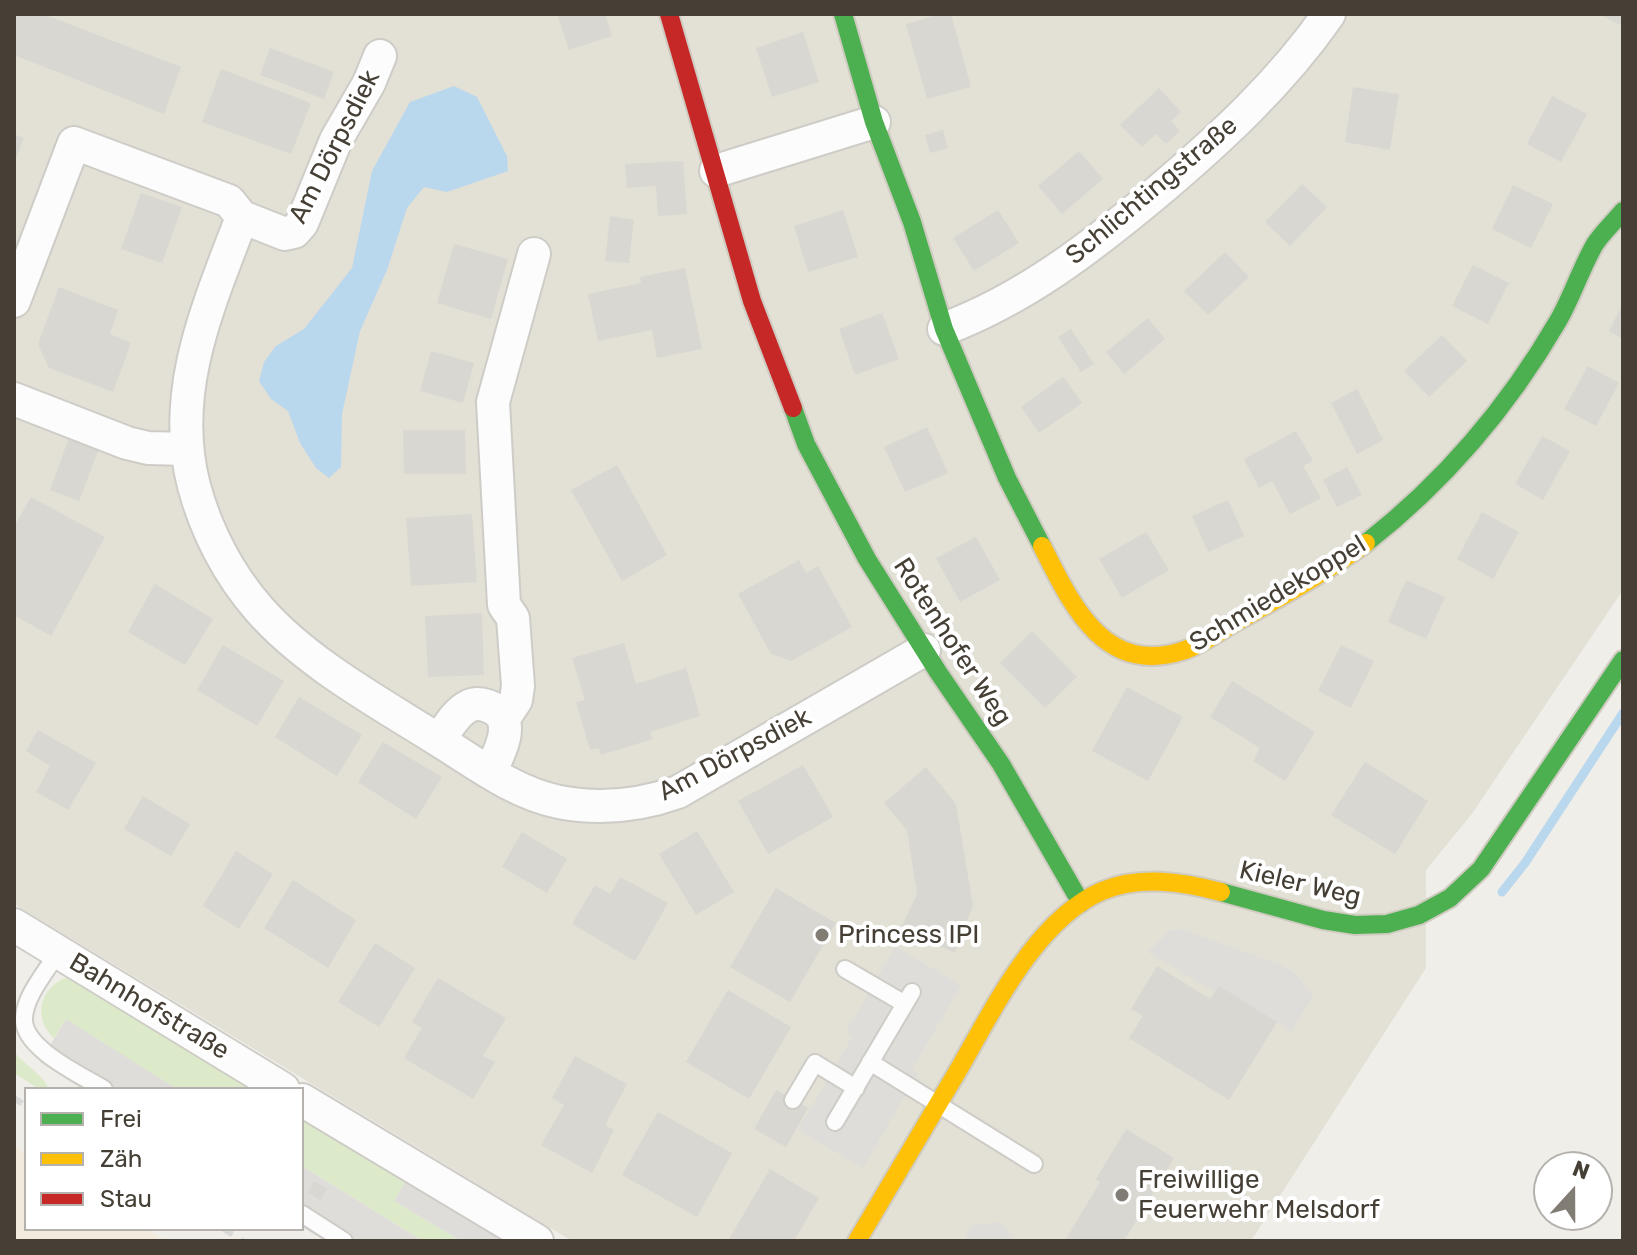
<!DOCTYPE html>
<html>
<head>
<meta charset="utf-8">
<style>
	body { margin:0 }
	#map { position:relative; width:1637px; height:1255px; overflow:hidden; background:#f0eee9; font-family:Rubik,sans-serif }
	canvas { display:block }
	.frame { position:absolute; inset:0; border:16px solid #453f35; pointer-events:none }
	.legend { position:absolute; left:24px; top:1087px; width:280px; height:144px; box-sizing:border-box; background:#fff; border:2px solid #b5b2ae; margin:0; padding:10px 14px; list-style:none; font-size:24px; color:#453f35 }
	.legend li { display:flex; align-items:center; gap:16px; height:40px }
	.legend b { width:40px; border:2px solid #b5b2ae }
	.north { position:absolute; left:1533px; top:1151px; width:80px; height:80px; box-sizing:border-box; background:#fff; border:2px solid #b5b2ae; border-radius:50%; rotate:21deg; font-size:22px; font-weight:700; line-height:32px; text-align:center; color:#453f35 }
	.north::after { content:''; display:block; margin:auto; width:28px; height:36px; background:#817c74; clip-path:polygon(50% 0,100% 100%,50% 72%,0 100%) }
</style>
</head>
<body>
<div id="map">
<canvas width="1637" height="1255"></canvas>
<div class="frame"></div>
<ul class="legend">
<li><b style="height:10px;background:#4caf50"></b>Frei</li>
<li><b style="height:10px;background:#ffc107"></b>Zäh</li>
<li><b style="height:10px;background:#c62828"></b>Stau</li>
</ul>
<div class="north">N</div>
</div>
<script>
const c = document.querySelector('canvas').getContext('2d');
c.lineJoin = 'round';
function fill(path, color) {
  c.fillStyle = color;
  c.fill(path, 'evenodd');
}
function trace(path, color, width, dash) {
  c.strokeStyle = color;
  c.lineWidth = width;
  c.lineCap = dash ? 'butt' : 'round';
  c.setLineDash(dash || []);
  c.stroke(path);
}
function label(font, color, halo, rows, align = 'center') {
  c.font = font + ' Rubik,sans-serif';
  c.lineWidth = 8;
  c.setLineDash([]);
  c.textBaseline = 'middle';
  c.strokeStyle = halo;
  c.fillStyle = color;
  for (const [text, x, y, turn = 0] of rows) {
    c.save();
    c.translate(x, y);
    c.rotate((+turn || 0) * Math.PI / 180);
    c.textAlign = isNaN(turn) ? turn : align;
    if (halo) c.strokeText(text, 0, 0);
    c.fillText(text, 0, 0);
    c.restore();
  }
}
const residential = new Path2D(`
	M14,14h1609v576l-152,225 -45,55v98l-175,273h-679l-558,-337z`);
const commercial = new Path2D(`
	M14,1146l12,8v75h121l19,12h-152z`);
const green = new Path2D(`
	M72,976l193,113h-121l-78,-70 -12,19c-24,-21 -12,-56 18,-62z
	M14,1052c11,13 27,21 35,37h-10l-25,-16z
	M302,1112l106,65 -14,24 67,40h-38l-121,-75z`);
const parking = new Path2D(`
	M1181,929l97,35 18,10 17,22 -22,35 -72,-44 -4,5 -67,-40 21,-21z
	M895,947l66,38 -49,84 6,4 -55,95 -65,-38 55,-94 -7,-4z
	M66,1019l111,70h-95l-42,-27z
	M302,1166l121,75h-98l-23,-14z
	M408,1177l102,64h-49l-67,-40z
	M1000,1222l16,19h-52l9,-16z`);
const water = new Path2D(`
	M454,86l23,11 30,59 1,15 -61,21 -23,-5 -17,21 -20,62 -27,61 -18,83 -1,53 -12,11 -13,-10 -16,-25 -12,-32 -17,-12 -12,-18 5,-19 12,-16 28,-17 48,-61 20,-97 38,-69z`);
const stream = new Path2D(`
	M1502,892l23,-29 98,-150`);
const building = new Path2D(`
	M14,14h29l138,53 -17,47 -150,-59z
	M557,14h48l7,22 -43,14z
	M941,14h10l20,73 -44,12 -21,-75z
	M1598,14h25v12z
	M803,32l16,50 -47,15 -16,-49z
	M270,48l64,24 -10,27 -64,-24z
	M221,69l90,34 -20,51 -89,-32z
	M1353,87l46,7 -9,56 -45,-8z
	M1159,88l22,24 -10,9 9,10 -14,13 -10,-10 -14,13 -22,-22z
	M1552,96l35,18 -26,48 -34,-18z
	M943,130l5,18 -18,5 -5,-18z
	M14,134l10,4 -10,25z
	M1079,151l24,28 -41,35 -24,-28z
	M683,161l4,53 -29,2 -2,-30 -29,2 -2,-24z
	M1302,184l25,23 -37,39 -25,-24z
	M1513,185l40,19 -22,44 -39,-19z
	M141,193l41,14 -20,56 -41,-14z
	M843,210l15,47 -50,15 -14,-46z
	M998,210l21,33 -45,28 -21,-33z
	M610,216l24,4 -5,43 -24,-2z
	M454,244l54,15 -17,60 -54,-16z
	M1225,252l24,25 -41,38 -24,-24z
	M1473,265l36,18 -21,41 -36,-18z
	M685,268l17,81 -45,9 -5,-28 -54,11 -10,-47 53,-11 -1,-6z
	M59,287l59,23 -8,24 21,9 -18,49 -64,-24 -11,-24z
	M1623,303v36l-14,-8z
	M882,313l17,46 -44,16 -16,-46z
	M1148,318l17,21 -41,35 -18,-22z
	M1071,329l23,35 -13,8 -23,-35z
	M1442,335l25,26 -38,36 -25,-26z
	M431,351l43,12 -11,40 -43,-12z
	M1588,366l31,17 -23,43 -32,-17z
	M1063,377l19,26 -43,30 -18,-26z
	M1357,389l26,51 -26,14 -26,-51z
	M927,427l21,46 -43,19 -21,-45z
	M403,430h62l1,44h-62z
	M1296,431l17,30 -10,5 18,32 -31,16 -18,-33 -13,7 -15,-29z
	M70,435l30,11 -21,55 -29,-11z
	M1542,436l28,15 -27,49 -28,-16z
	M617,465l50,90 -45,26 -51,-91z
	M1347,467l15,28 -25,12 -14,-27z
	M31,497l74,40 -54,99 -37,-21v-88z
	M1228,500l16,36 -36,16 -16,-36z
	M1482,512l37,20 -26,47 -36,-20z
	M472,514l5,68 -66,4 -5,-68z
	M1146,532l23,38 -47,28 -23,-39z
	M976,537l24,43 -40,22 -24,-44z
	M799,560l7,13 12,-7 34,61 -61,34 -20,-7 -33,-60z
	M1406,580l39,17 -19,42 -38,-17z
	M155,584l58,35 -28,46 -57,-33z
	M482,613l2,62 -56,2 -3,-61z
	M1032,631l45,46 -32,31 -45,-45z
	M624,643l12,41 50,-16 14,48 -50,16 3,7 -52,16 -2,-7 -9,2 -14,-48 9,-2 -13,-42z
	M223,645l61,36 -27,45 -60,-36z
	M1341,645l33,16 -23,47 -33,-17z
	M1232,681l83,51 -30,49 -32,-20 7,-13 -50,-31z
	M1127,687l56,30 -35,64 -56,-30z
	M299,697l63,38 -25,41 -62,-39z
	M38,730l58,33 -28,47 -32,-18 14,-26 -24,-15z
	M383,742l59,35 -26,42 -58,-37z
	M1365,762l63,39 -33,53 -64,-39z
	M803,765l30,52 -65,37 -30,-53z
	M926,767l30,37 17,102 -18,47 -54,-25 16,-34 -10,-64 -23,-27z
	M143,796l47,28 -19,32 -47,-27z
	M697,831l37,61 -38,23 -37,-61z
	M522,832l45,27 -20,34 -45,-26z
	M236,851l37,23 -34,55 -36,-23z
	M620,877l48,26 -33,58 -63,-37 23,-39 15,9z
	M293,880l63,40 -28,48 -64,-40z
	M776,888l60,35 -46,79 -60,-35z
	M375,943l40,25 -36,59 -41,-25z
	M1157,966l53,33 9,-13 58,36 -48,78 -100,-62 14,-22 -12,-7z
	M438,978l68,40 -23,38 12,6 -22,37 -69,-41 18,-30 -10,-6z
	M728,990l63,37 -42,72 -63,-37z
	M575,1056l52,28 -22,41 9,5 -22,43 -51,-28 23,-40 -12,-7z
	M776,1090l32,18 -22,39 -32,-18z
	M658,1112l74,41 -35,64 -75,-42z
	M1126,1129l48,29 -50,83h-59l35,-59 -4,-3z
	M770,1169l49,29 -25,43h-66z
	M314,1181l13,8 -7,11 -12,-8z`);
const lane = new Path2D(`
	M58,952c-11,19 -33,43 -34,66 -2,30 57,57 80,71
	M845,969l60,35
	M870,1062l164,102
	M793,1100l22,-37 41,25
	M835,1122l77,-130
	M302,1214l42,27`);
const street = new Path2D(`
	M716,171l158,-49
	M242,217c-33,88 -73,174 -48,269 12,45 35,89 65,123 47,54 121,94 181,132 37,23 75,52 119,61 41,8 80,4 119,-10l246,-142
	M14,301l60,-158 155,58 13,16 43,17 9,-2 8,-9 34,-83 33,-57 11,-27
	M944,329c80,-30 146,-81 211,-135 64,-54 126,-111 174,-180
	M14,399l113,44 21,5 39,1
	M504,718l12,-18 2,-14 -5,-68 -9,-13 -11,-203 41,-148
	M439,740c8,-11 17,-28 30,-34 6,-3 13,-2 19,0 31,11 12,46 2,66
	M14,925l269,164
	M302,1100l235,141`);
const fast = new Path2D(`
	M843,14l31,108 38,100 32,107 63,149 35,68
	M793,408l13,36 61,115 71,113 63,92 80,139
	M1366,543c78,-61 142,-136 192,-222 14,-24 23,-53 37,-77 8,-12 19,-22 28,-33
	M1221,892l102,28 32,5 32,-1 32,-9 31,-17 31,-29 142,-209`);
const slow = new Path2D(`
	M1042,546c29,57 61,130 140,105 20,-6 40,-22 59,-32 43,-24 85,-47 125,-76
	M857,1241c32,-54 64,-108 96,-162 37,-62 80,-158 149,-188 38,-16 81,-9 119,1`);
const jam = new Path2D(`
	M669,14l83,287 41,107`);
const rail = new Path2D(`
	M14,1098l12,8
	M224,1229l19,12`);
const markers = [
	[822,935,8,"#817c74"],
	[1122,1195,8,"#817c74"]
];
const streetNames = [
	["Am Dörpsdiek",335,147,-63],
	["Schlichtingstraße",1152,191,-40],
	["Schmiedekoppel",1278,594,-31],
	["Rotenhofer Weg",952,642,57],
	["Am Dörpsdiek",735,755,-28],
	["Kieler Weg",1300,884,13],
	["Bahnhofstraße",149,1007,31]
];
const poiNames = [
	["Princess IPI",838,935],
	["Freiwillige",1138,1180],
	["Feuerwehr Melsdorf",1138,1210]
];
fill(residential, '#e3e0d6');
fill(commercial, '#f2eadc');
fill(green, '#dceac9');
fill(parking, '#dfddd9');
fill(water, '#bad8ed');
trace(stream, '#bad8ed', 9);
fill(building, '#d9d7d1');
trace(lane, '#ceccc7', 20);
trace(street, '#ceccc7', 36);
trace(fast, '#cfcbc0', 22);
trace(slow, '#cfcbc0', 22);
trace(jam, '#cfcbc0', 22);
trace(lane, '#fdfcfc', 16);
trace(street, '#fdfcfc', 32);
trace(fast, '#4caf50', 18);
trace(slow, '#ffc107', 18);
trace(jam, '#c62828', 18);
trace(rail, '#d9d9d8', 6, [10, 10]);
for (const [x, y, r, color] of markers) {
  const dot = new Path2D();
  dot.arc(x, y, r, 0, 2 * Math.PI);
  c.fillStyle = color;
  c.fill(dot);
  trace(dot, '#fff', 3);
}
label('26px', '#453f35', '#fff', streetNames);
label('26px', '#453f35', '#fff', poiNames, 'left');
</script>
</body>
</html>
